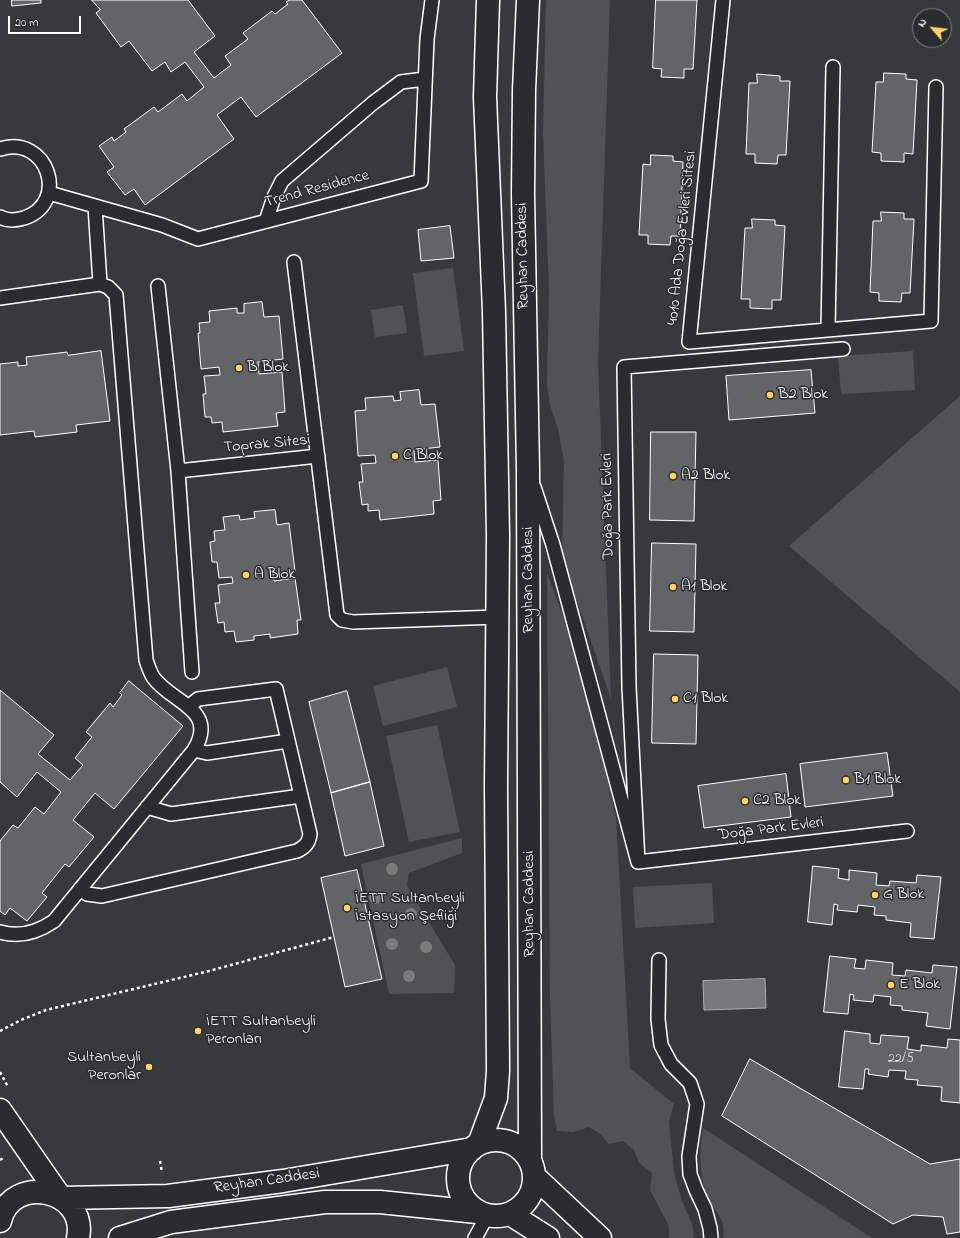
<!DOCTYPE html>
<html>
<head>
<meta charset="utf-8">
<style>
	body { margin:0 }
	#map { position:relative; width:960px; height:1238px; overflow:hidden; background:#373a3b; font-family:"Indie Flower",sans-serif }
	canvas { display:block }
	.north { position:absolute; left:912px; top:8px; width:40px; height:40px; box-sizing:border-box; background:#2a2d2e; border:1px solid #7f8182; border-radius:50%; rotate:298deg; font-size:11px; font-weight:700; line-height:16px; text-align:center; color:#fff }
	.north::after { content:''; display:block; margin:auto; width:14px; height:18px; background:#ffd166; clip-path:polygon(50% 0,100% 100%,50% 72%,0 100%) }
	.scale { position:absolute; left:8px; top:16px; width:73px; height:18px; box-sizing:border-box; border:2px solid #fff; border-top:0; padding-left:5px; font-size:12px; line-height:14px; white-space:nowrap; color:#fff; -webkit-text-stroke:3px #2a2d2e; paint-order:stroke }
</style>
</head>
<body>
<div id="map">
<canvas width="960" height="1238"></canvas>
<div class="north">N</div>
<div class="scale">20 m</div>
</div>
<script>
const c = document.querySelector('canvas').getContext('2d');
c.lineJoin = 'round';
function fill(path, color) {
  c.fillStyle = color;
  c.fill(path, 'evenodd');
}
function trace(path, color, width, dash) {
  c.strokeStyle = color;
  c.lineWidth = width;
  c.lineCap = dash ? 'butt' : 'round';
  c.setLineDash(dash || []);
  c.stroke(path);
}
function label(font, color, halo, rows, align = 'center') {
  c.font = font + ' "Indie Flower",sans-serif';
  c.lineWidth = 3;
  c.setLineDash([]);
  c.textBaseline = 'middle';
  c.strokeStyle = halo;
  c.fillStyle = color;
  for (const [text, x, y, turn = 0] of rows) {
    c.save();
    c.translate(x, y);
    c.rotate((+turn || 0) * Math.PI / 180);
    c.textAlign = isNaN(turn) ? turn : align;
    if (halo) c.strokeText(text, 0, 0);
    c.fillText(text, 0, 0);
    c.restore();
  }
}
const green = new Path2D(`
	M546,0h64l-12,362 13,337 -49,-141 2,-97 -6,-32 -8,-24 -3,-21 2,-94 -6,-156z
	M453,268l11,83 -40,5 -11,-83z
	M403,305l4,28 -32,4 -4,-27z
	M913,351l2,39 -74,4 -3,-38z
	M960,396v296l-171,-146z
	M547,573l24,64 14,45 31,135 14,251 44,36 -5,17 5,52 8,28 10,23 2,14h-25v-12l-19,-36 2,-17 -13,-10 -5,-13 -11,-9 -14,3 -10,-11 -10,-6 -16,5 -16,-1 -3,-16 -4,-116z
	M447,667l10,40 -74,19 -10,-40z
	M437,725l23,107 -51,10 -23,-106z
	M462,838v15l-53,20 -2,13 48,79 -1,28 -65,1 -28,-130z
	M712,883l2,40 -79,5 -2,-41z
	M703,1128l169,110h-149c4,-20 -9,-26 -16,-42 -8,-23 -8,-45 -4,-68z`);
const water = new Path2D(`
	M765,979l1,29 -62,2 -1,-29z`);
const building = new Path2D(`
	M12,0h29v3l-29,3z
	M92,0h96l27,36 -21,16 20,26 17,-13 -6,-9 23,-17 -5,-6 29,-22 3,3 13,-10 -2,-2 3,-2h13l40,53 -86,64 -15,-20 -24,18 17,24 -89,66 -11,-16 -9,6 -18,-23 7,-5 -15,-21 13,-9 2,4 12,-9 -2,-3 30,-22 4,5 24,-18 5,7 17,-14 -19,-25 -14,10 -6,-10 -13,9 -23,-30 -8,6 -25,-34 4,-3z
	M656,0h41l-4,69h-9v9l-23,-1 1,-8 -9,-1z
	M884,73l22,1v5l11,1 -4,74 -9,-1v9l-23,-1v-8l-9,-1 4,-70h7z
	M757,74l23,2v5h10l-4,74h-8l-1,9 -22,-1v-9h-9l3,-71h8z
	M651,155l22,1v5l10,1 -3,74h-9l-1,9 -22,-1v-9h-9l4,-71 7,1z
	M881,212l23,1v6h10l-4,74h-8l-1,9 -22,-1v-8l-9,-1 3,-71h8z
	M752,219l23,1v5l10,1 -4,74h-9v9l-22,-1v-9h-9l4,-71h7z
	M450,226l4,32 -33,3 -3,-31z
	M262,302l2,15 15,-1 4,43 -25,3 1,12 23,-2 3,40 -9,1 2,13 -55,6 -1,-10 -10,1 -1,-6h-6l-2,-23h3l-2,-18 16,-1 -1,-8 -18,2 -3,-36h2l-1,-10 11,-1 -1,-11 28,-3v5h7v-9z
	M101,351l9,70 -34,4 1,7 -42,5 -1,-6 -34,4v-71l18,-2v4l9,-1 -1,-8 41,-5 1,3z
	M811,370l4,43 -86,7 -3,-44z
	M419,390l2,15 14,-1 5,43 -26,3 1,12 23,-2 3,40 -8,1 1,13 -54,6 -1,-10 -11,1v-7l-6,1 -3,-23h4l-2,-18 15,-1 -1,-8 -17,1 -3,-45 11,-1 -1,-12 28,-2 1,5 7,-1 -1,-8z
	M651,432h45l-2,89 -44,-1z
	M275,510l2,15 12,-2 6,48 -22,2 1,8 21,-3 6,42h-4l1,14 -28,4v-4l-16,2v4l-18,2 -2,-11 -9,1 -1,-10 -6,1 -3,-20h5l-2,-18 15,-2 -1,-6 -13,1 -2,-16h-5l-2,-20 5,-1 -1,-10 11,-1 -2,-13 16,-2 1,5 15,-2 -1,-6z
	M652,543l44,1 -2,88 -44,-1z
	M654,654l44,1 -2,89 -44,-1z
	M129,681l54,45 -69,83 -19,-16 -22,27 21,17 -25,30 -4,-3 -23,29 5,4 -20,24 -17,-13 -5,7 -5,-4v-70l13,-16 5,3 17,-21 9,7 17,-22 -24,-20 -20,25 -17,-15v-92l54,45 -16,19 32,26 13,-15 -8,-7 17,-21 -6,-5 24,-29 3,4 9,-12 -2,-2z
	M347,691l23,91 -39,11 -22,-91z
	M887,753l6,43 -88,11 -5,-43z
	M786,774l5,43 -87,11 -6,-42z
	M370,782l14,64 -39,10 -14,-63z
	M813,866l26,3 -1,9 11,2v-10l28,3 -1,12 13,1 1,-5 26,2 1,-8 24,2 -7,62 -24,-2 1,-14 -25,-3v-4l-12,-1 1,-8 -17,-2 -1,7 -20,-2 1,-5 -4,-1 -2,21 -24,-3z
	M357,870l25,109 -37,8 -24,-109z
	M830,956l26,3 -2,9 11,1 1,-9 27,3 -1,12 13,1 1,-6 26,3 1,-8 24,2 -7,62 -24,-3 2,-13 -26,-3v-4l-12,-1 1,-8 -17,-2 -1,7 -20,-2 1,-5 -4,-1 -2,20 -24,-2z
	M845,1031l25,3v9l10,1 1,-9 28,2 -2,12 14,2v-6l26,3 1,-9 12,1v63l-19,-2 1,-14 -25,-2 1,-5 -13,-1 1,-8 -17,-1 -1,7 -20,-3 1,-5h-4l-2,20 -24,-2z
	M750,1059l180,105 30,-5v73l-13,2 -4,-17 -30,-2 -20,9 -171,-108z`);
const path = new Path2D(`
	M0,1031l21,-11 25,-10 163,-39 125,-34
	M0,1072l8,15
	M0,1160l5,-3
	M160,1161l2,12`);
const lane = new Path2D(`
	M723,0l-34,342 242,-21 5,-234
	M0,149c48,-15 70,54 24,69 -7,2 -17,3 -24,-1
	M49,193l113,32 36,14 223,-58 6,-142 5,-39
	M95,206l5,78
	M266,221l8,-24 8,-16 91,-78 28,-21 24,-3
	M294,262l43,353 5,5 11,2 145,-5
	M158,286l20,185 14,201
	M0,298l100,-14 8,3 8,8 30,365c2,6 4,12 7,17 18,26 66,32 41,73l-140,171c-16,11 -34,17 -54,11
	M828,329l5,-262
	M178,471l140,-15
	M534,487l19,58 85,317 269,-31
	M194,750l13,3 81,-12
	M147,807l24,7 130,-18
	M638,862l-9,-175 -5,-320 219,-18
	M80,889l7,5 15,2 195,-45c8,-4 12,-8 13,-17l-34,-145 -78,10 -10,8
	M659,960l-1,59 3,26 10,19 19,19 7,21 -8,52 1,18 6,16 9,19 5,19 1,10
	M475,1238l12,-22`);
const primary = new Path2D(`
	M528,0l-4,90 -1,104 5,276 2,690
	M0,1110l61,88
	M458 1178a38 38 0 1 1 76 0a38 38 0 1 1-76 0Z
	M479,1144l17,-46 2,-27 -2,-285 2,-250 -4,-224 -9,-215 3,-97
	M535,1177l65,61
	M61,1198l107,-2 115,-15 189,-32
	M510,1214l38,24
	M0,1221c11,-48 88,-32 78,17
	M120,1238l51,-16 154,-20h55l97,10`);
const trees = [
	[392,869],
	[375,898],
	[411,914],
	[392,944],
	[426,947],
	[409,976]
];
const markers = [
	[239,368,4,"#ffd166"],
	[770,395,4,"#ffd166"],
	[395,456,4,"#ffd166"],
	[673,476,4,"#ffd166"],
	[246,575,4,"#ffd166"],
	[673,587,4,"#ffd166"],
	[675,699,4,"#ffd166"],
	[846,780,4,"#ffd166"],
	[745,801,4,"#ffd166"],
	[875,895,4,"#ffd166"],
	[347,908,4,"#ffd166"],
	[891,985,4,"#ffd166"],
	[198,1031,4,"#ffd166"],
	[149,1067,4,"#ffd166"]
];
const numberNames = [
	["22/5",901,1060]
];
const streetNames = [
	["Trend Residence",317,190,-15],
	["4010 Ada Doğa Evleri Sitesi",683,238,-84],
	["Reyhan Caddesi",524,256,-91],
	["Toprak Sitesi",267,445,-5],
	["Doğa Park Evleri",609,506,-91],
	["Reyhan Caddesi",529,580,-90],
	["Doğa Park Evleri",771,830,-7],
	["Reyhan Caddesi",530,904,-90],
	["Reyhan Caddesi",267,1182,-8]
];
const poiNames = [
	["B Blok",247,368],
	["B2 Blok",778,395],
	["C Blok",403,456],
	["A2 Blok",681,476],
	["A Blok",254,575],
	["A1 Blok",681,587],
	["C1 Blok",683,699],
	["B1 Blok",854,780],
	["C2 Blok",753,801],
	["G Blok",883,895],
	["İETT Sultanbeyli",355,899],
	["İstasyon Şefliği",355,917],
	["E Blok",899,985],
	["İETT Sultanbeyli",206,1022],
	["Peronları",206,1040],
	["Sultanbeyli",141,1058,"right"],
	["Peronlar",141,1076,"right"]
];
fill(green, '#505354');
fill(water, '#767879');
trace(water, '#adaeaf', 1);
fill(building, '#636465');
trace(building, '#fff', 1);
trace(lane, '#fff', 16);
trace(primary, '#fff', 25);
trace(path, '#fff', 2.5, [3, 3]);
trace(lane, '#2a2d2e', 13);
trace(primary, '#2a2d2e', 22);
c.fillStyle = '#7a7c7c';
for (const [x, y] of trees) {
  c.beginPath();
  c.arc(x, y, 6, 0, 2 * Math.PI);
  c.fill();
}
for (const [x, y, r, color] of markers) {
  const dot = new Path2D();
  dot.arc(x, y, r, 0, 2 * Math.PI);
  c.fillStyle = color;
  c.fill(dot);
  trace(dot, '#2a2d2e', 1.5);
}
label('14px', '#d8d8d8', null, numberNames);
label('16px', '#fff', '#2a2d2e', streetNames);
label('16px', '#fff', '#2a2d2e', poiNames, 'left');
</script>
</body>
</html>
